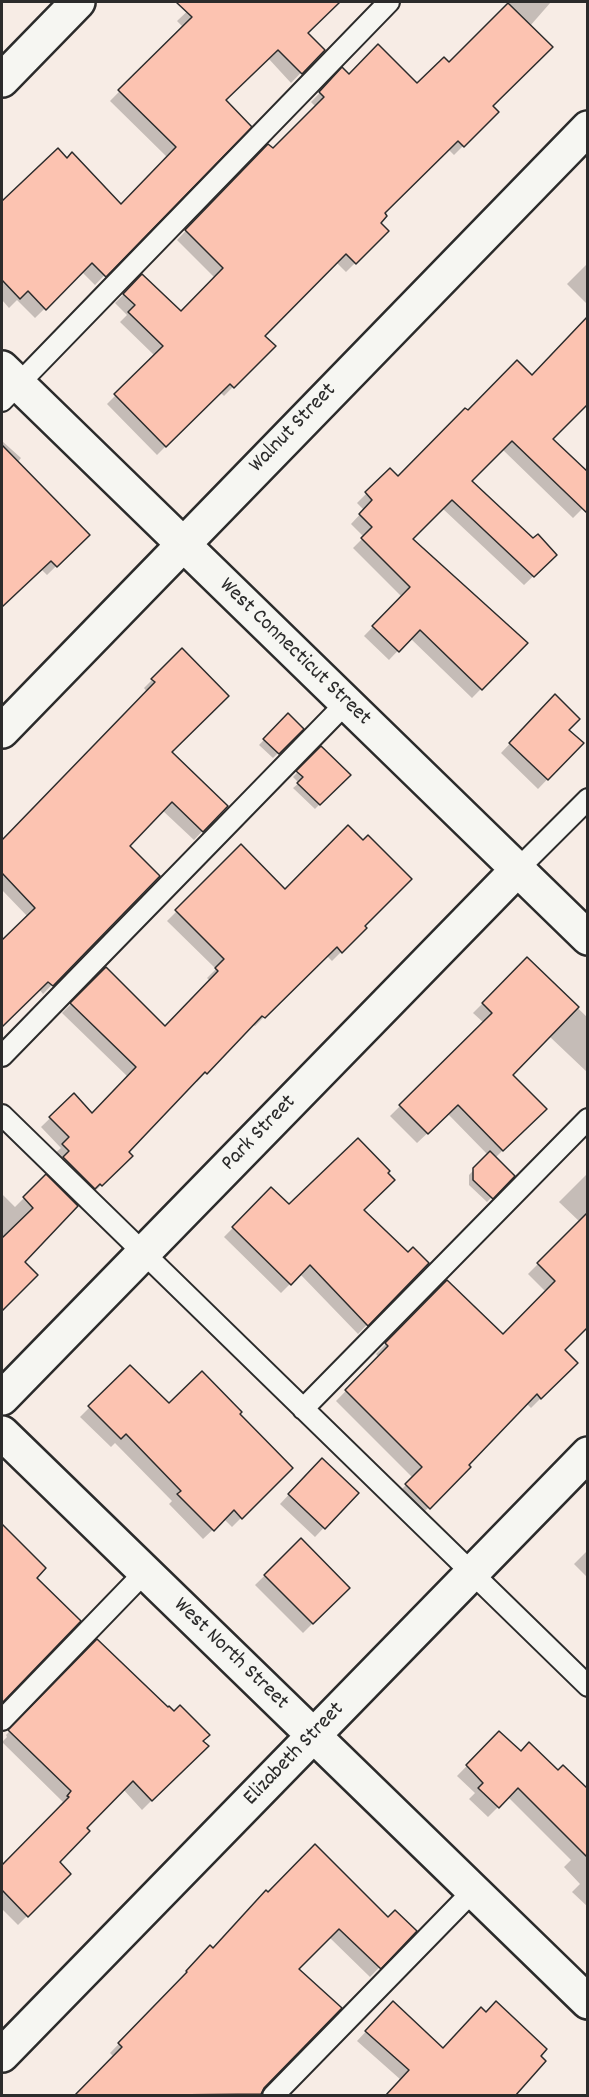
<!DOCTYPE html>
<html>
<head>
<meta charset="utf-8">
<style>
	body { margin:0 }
	#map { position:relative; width:589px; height:2097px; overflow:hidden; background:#f7ece5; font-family:Dekko,sans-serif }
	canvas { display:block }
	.frame { position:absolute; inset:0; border:3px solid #2b2b2b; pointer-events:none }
</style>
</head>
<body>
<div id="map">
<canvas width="589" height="2097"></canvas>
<div class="frame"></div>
</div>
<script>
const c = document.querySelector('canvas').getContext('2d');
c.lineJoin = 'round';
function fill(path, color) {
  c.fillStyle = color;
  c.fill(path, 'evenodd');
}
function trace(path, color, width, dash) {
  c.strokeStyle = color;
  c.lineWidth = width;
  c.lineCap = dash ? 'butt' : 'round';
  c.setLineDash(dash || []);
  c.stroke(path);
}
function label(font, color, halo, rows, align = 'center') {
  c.font = font + ' Dekko,sans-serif';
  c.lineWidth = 4.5;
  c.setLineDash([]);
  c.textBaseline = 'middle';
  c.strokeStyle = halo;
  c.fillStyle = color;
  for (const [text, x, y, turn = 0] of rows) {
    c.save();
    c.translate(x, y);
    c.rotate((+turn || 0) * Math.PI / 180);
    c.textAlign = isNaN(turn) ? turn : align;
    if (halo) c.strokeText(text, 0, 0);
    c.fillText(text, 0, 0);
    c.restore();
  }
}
const shadow = new Path2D(`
	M197,2h141l-32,31 17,17 -32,33 -23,-25 -44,43 25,26 -154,158 -13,-13 -47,46 -18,-18 -8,8 -7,-8v-99l56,-51 62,56 48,-48 -58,-57 73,-74 -6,-6z
	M511,2h40l-21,24 -39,80 6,6 -43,43 -6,-6 -65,64 -4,10 8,8 -41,41 -10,-10 -73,74 10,10 -49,50 -4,-4 -63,63 -50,-51 48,-48 -35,-34 7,-7 -12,-12 27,-27 39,37 34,-35 -38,-38 91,-94 5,4 43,-43 -5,-5 31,-32 7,6 68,9 32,-21z
	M588,263v42l-21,-21z
	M465,410l86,29 37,64 -15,15 -71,-69 -32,32 76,83 -22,21 -82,-77 -31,31 115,104 -54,55 -62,-60 -21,22 -25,-24 38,-39 -49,-49 11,-11 -13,-13 13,-14 -7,-7 33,-33 8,8z
	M2,441l19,17 -4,5 71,72 -41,40 -6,-6 -39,37v-99l2,-2 -2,-2z
	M182,650l-13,102 57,54 -32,34 -32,-30 -34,36 30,30 -115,118 -4,-5 -37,36v-83l26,-25 -26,-27v-48l145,-150 -3,-4z
	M555,696l12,34 15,13 -44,46 -37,-36z
	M288,715l14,14 -29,29 -14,-13z
	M321,748l27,27 -33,34 -22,-21 6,-5 -6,-6z
	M241,847l44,44 80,37 -33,33 -6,-6 -71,71 -3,-2 -55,58 -2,-2 -68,72 4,4 -39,38 -38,-40 7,-6 -20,-21 33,-32 18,20 36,-38 -66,-64 44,-44 59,59 45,-47 -3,-3 9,-9 -49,-48z
	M527,959l61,59v55l-39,-37 -38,39 33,34 -49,49 18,18 -26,26 -18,-17v-10l19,-20 -40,-41 -31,29 -27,-27 94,-93 -11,-10z
	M588,1173v152l-25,25 13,13 -45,45 -5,-5 -59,62 2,2 -50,50 -23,-22 17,-17 -77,-77 43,-44 -3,-3 71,-72 56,54 43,-44 -18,-18 52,-52 -21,-20z
	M46,1176l-23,86 13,13 -34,34v-115l13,13z
	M271,1189l18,18 73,3 46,44 19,9 -69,71 -58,-60 -19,19 -57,-56z
	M130,1367l39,38 122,63 -59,59 -8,-8 -21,20 -34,-35 3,-3 -57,-58 -4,4 -31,-30z
	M312,1470l45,23 -42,44 -35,-33z
	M2,1527l42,41 -9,10 44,43 -77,80z
	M301,1540l47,48 -45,45 -48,-48z
	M588,1550v28l-14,-14z
	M97,1641l109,105 -64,64 -19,-21 -38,39 -27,34 11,12 -51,51 -16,-16v-42l59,-60 -2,-1 4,-4 -61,-60 5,-5 -1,-2z
	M499,1733l21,20 38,19 30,19v116l-16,-15 8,-8 -16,-17 7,-7 -63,-63 -20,20 -19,-18 6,-6 -18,-17z
	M388,1919l27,12 -45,46 -41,-40 -32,32 -36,127h-185l38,-39 -4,-4 69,-71 -1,-1 23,-25 12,-7z
	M384,2012l59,38 -42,30 -44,-39z`);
const building = new Path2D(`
	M176,2h164l-32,31 17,17 -23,24 -24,-24 -52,50 26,27 -146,150 -14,-14 -46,47 -18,-19 -8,8 -18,-19v-79l56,-53 9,10 5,-6 49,52 55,-57 -58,-57 74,-73z
	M508,3l45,44 -60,59 6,6 -35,35 -6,-6 -73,72 2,3 -6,7 8,8 -33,33 -10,-10 -81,82 11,10 -42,42 -4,-4 -64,63 -52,-53 49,-48 -35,-34 7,-7 -12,-11 19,-20 39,37 42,-43 -38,-38 83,-86 5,4 51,-51 -5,-5 23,-25 7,7 29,-30 39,39 27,-26 5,5z
	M588,316v88l-35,35 35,33v42l-76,-73 -40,40 61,57 5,-4 19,21 -23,22 -82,-77 -39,39 115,104 -46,47 -62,-60 -21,22 -27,-26 38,-39 -49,-49 11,-11 -13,-13 13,-14 -7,-8 25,-24 8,8 67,-68 3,2 49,-50 15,15z
	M2,445l88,90 -33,32 -6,-6 -49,46z
	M182,648l47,48 -57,56 56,54 -25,26 -31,-30 -42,44 30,30 -107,110 -5,-4 -46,45v-87l33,-32 -33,-35v-33l153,-158 -4,-3z
	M555,694l25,25 -11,11 15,13 -36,37 -39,-37z
	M288,713l16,16 -25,25 -16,-15z
	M321,746l30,29 -31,30 -23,-22 6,-6 -7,-6z
	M348,825l15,15 5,-5 44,44 -47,47 2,2 -25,25 -5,-6 -72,71 -3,-2 -55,58 -2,-2 -76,80 4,4 -31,30 -2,-2 -5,5 -32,-32 6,-6 -7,-7 7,-7 -20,-20 25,-24 18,20 44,-46 -66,-64 36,-36 59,59 53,-55 -3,-3 9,-9 -49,-49 66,-66 44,45z
	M527,957l52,50 -66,68 34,34 -44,42 -45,-46 -30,29 -29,-29 93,-92 -10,-10z
	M358,1138l32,33 -2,2 7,7 -31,30 44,42 5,-5 16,16 -61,63 -58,-61 -19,20 -59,-58 39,-40 18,17z
	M490,1151l25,25 -22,23 -20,-19v-12z
	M46,1174l32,32 -53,56 13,13 -36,36v-73l31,-30 -10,-11z
	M588,1212v115l-23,23 13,13 -37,36 -4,-5 -68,71 2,2 -41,42 -25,-25 17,-17 -77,-77 43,-44 -3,-3 62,-63 56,54 52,-53 -18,-18z
	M130,1365l39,38 33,-32 40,41 -2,2 53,54 -51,51 -8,-9 -20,21 -37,-37 4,-3 -55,-57 -5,5 -33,-33z
	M322,1458l37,35 -34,36 -37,-35z
	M2,1524l44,44 -9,10 44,43 -79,82z
	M301,1538l49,50 -37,36 -49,-49z
	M97,1639l71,68 1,-1 5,5 6,-6 30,30 -7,6 6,5 -57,55 -19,-20 -46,47 3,3 -30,31 11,12 -43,43 -26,-27v-25l67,-68 -2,-1 4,-5 -63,-61z
	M499,1731l22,20 8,-9 29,28 5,-5 25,24v69l-70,-70 -19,20 -21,-20 5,-5 -17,-18z
	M315,1844l73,73 7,-7 22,21 -36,38 -42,-40 -40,40 43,39 -78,80 -3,6 -187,2 48,-49 -4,-4 69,-71 -1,-1 24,-26 3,3 53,-58 2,2z
	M393,2001l50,47 38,-41 5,5 10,-11 51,48 -6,7 5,5 -31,35h-130l24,-26 -44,-39z`);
const lane = new Path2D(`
	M2,401l387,-399
	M518,869l70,-70
	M2,1056l344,-353
	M2,1115l586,571
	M303,1409l285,-290
	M2,1720l143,-148
	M273,2096l200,-205`);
const street = new Path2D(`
	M2,80l76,-78
	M2,368l586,570
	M2,731l586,-603
	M2,1398l516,-529
	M2,1433l586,569
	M2,2055l586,-601`);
const streetNames = [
	["Walnut Street",294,429,-46],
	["West Connecticut Street",294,653,44],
	["Park Street",260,1134,-46],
	["West North Street",230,1655,44],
	["Elizabeth Street",295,1755,-46]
];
fill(shadow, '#0003');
fill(building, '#fcc3b1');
trace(building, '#2b2b2b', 1.5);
trace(lane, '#2b2b2b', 24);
trace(street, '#2b2b2b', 38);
trace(lane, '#f6f6f2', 20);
trace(street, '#f6f6f2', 33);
label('22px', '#2b2b2b', '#f6f6f2', streetNames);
</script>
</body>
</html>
